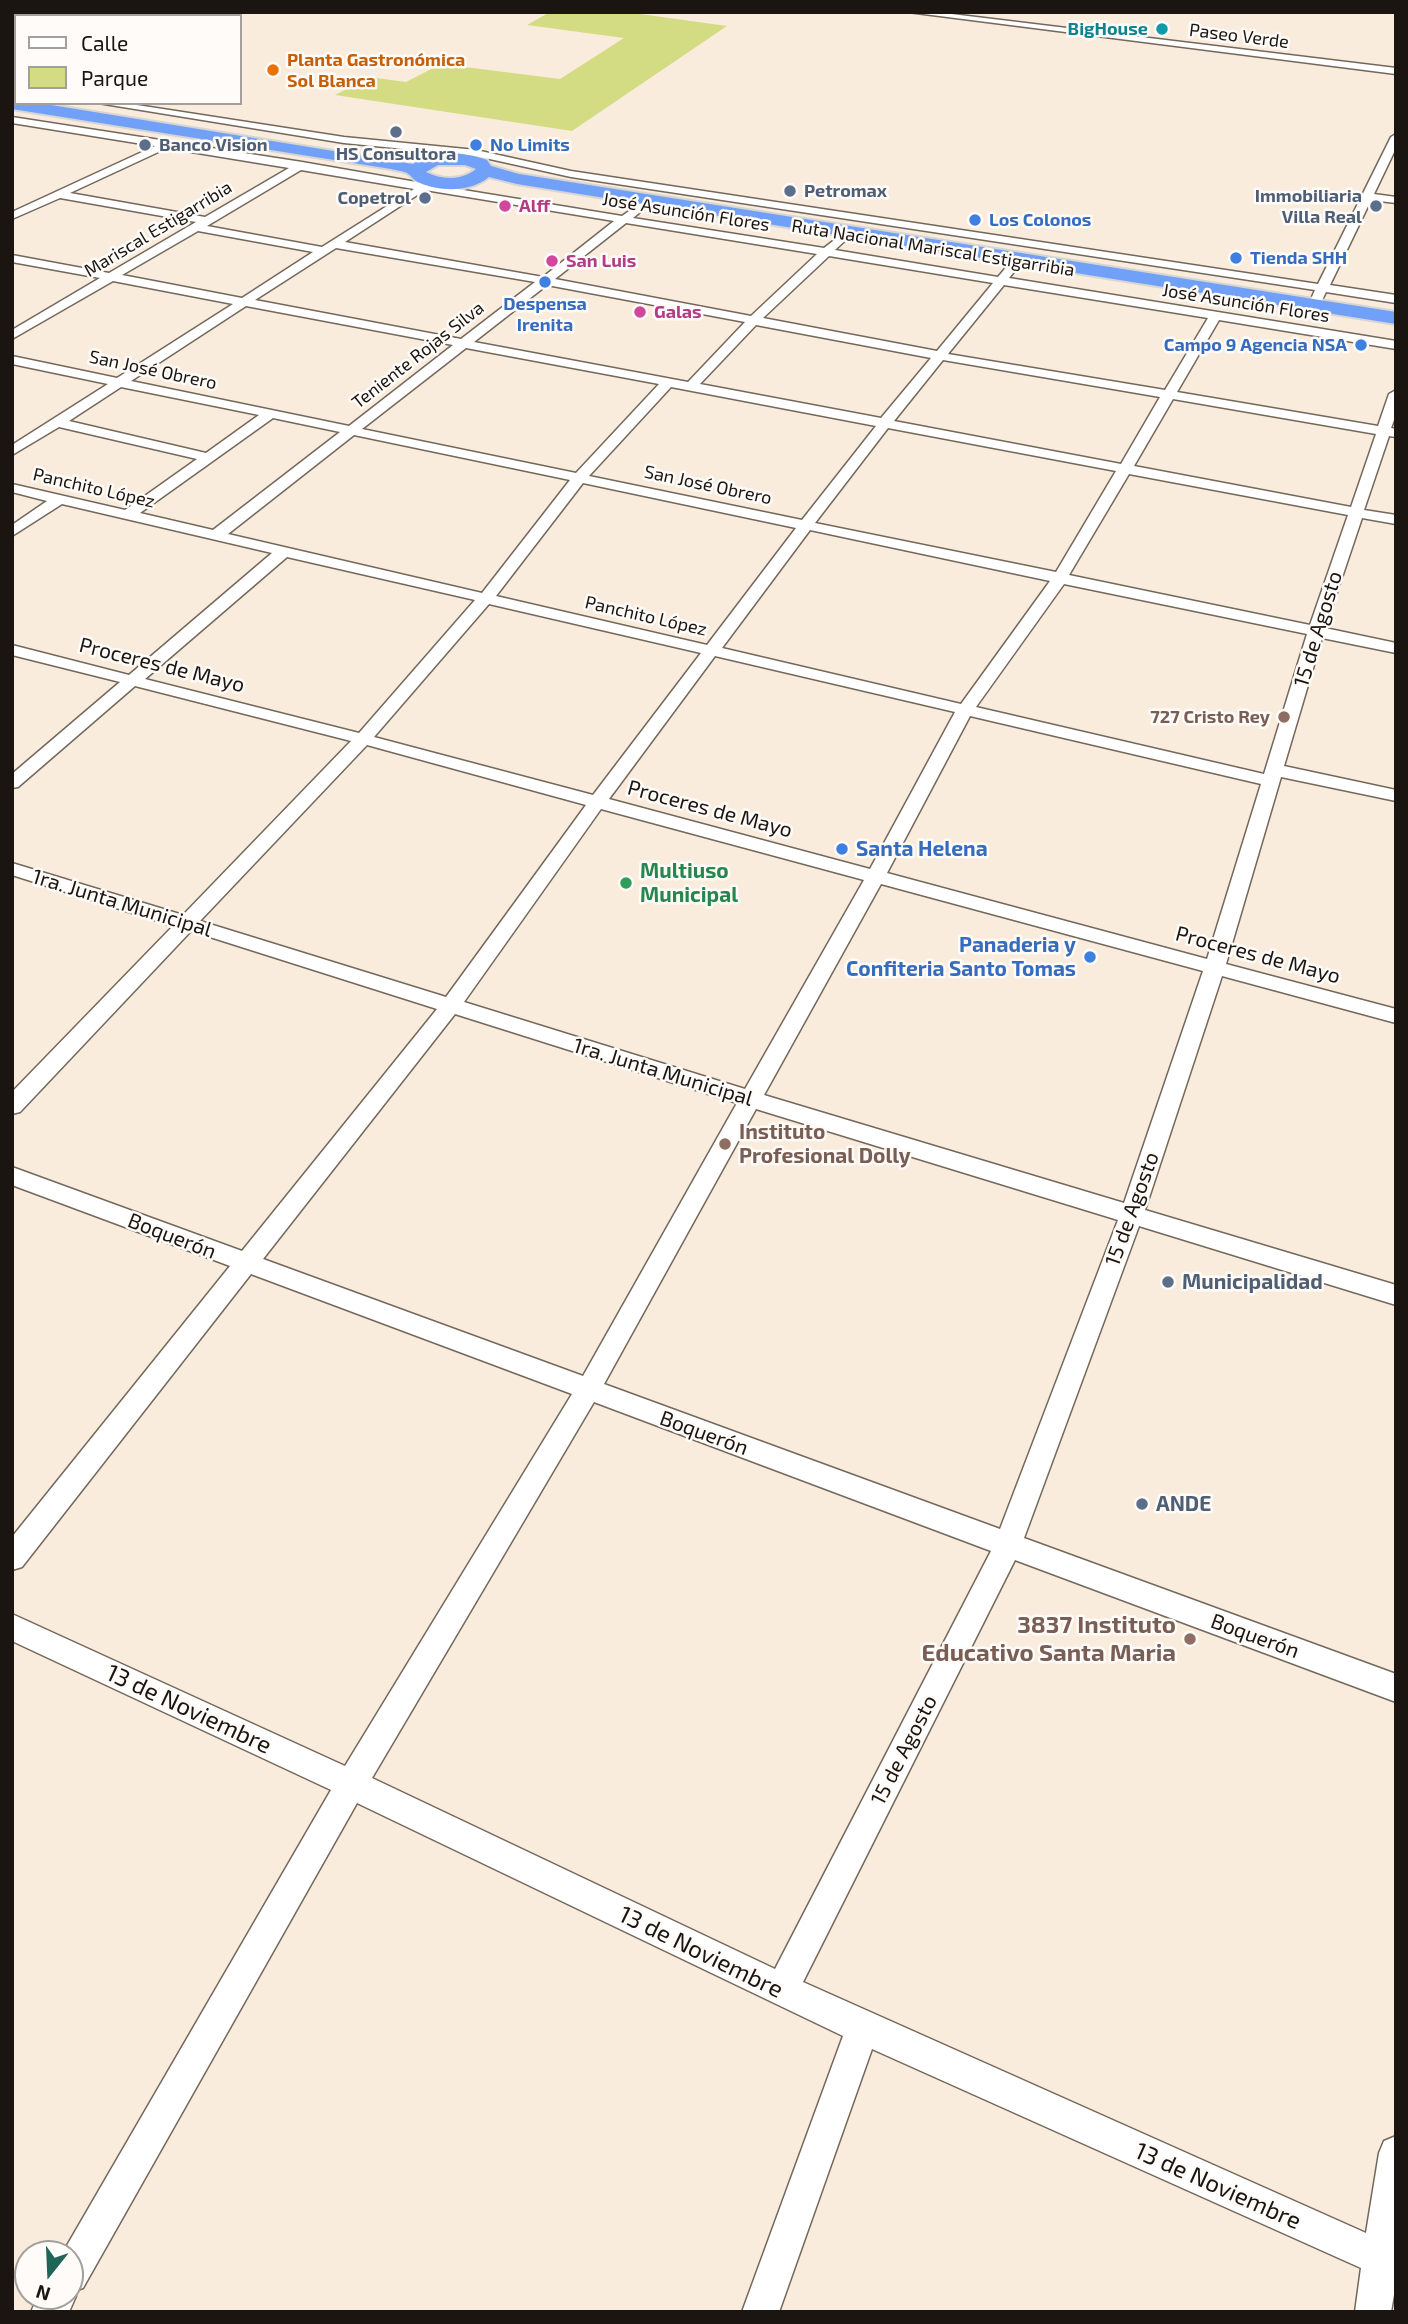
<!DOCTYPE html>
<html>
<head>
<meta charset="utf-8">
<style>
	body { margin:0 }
	#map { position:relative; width:1408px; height:2324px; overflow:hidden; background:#f9ecdd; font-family:"Exo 2",sans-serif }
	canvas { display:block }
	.frame { position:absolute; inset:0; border:14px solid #1a1510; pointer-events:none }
	.legend { position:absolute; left:14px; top:14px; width:228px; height:91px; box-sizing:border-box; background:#fefbf8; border:2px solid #a39f9b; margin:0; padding:9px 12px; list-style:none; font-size:21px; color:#1a1510 }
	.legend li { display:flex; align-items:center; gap:14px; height:35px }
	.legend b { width:35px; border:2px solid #a39f9b }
	.north { position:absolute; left:14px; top:2240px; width:70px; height:70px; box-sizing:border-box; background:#fefbf8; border:2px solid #a39f9b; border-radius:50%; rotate:198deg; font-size:19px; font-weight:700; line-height:28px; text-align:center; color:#1a1510 }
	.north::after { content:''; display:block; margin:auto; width:24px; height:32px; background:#1f6558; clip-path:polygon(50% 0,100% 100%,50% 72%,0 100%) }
</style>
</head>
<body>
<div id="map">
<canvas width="1408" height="2324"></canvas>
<div class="frame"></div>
<ul class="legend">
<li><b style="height:9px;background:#fff"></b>Calle</li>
<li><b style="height:19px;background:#d4dc83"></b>Parque</li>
</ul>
<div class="north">N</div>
</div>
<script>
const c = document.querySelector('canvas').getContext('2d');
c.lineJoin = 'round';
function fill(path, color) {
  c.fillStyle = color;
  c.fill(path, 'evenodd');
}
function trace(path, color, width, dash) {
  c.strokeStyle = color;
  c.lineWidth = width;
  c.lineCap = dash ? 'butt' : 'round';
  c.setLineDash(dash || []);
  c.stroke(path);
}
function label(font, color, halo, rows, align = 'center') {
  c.font = font + ' "Exo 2",sans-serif';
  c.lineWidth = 5;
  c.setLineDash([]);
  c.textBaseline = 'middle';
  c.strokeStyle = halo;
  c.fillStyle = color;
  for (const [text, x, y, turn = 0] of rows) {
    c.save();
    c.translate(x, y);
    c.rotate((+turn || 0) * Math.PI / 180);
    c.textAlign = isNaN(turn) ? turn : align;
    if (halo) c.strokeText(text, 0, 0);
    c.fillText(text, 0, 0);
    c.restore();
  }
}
const green = new Path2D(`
	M550,12h76l101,14 -155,105 -237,-36 34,-18 37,5 35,-18 119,15 64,-41 -97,-13z`);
const street = new Path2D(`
	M226,12h11l-5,4h-11z
	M908,12h27l461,56v6z
	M12,84l4,1v6l-4,-1z
	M98,103h26l220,34 132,13 95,21 747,113 73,-147 5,-3v14l-22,46 22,3v6l-25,-3 -41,85 66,10v8l-70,-11 -5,10 -4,1 -6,-4 4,-9 -744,-113 -95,-21 -132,-13z
	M12,117l290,45 120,21 6,-2 5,4 189,31 23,-16 6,3 -18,15 191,30 22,-17 6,3 -17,16 163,27 15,-18 4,-2 6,4 -14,17 387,63v8l-177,-29 -42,72 201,34 11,-32 7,-4v25l-5,13 5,1v8l-7,-1 -25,74 32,5v9l-34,-6 -37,110 71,15v10l-74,-15 -38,128 112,24v11l-115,-24 -55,187 170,45v14l-174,-47 -77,234 251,75v20l-257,-79 -115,312 372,136v28l-381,-142 -212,422 563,251 13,-80 5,-12 12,-5v147l-5,29h-36l6,-44 -489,-219 -93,263h-37l101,-276 -486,-233 -274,485 -9,3 2,5 -7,16h-38l7,-16h32v-42h-8l269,-464 -319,-149v-27l333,152 227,-372 -321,-120 -229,293 -10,3v-33l218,-271 -218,-81v-18l230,84 195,-242 -246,-78 -171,181 -8,2v-22l161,-166 -161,-51v-12l171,52 168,-174 -216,-55 -117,101 -6,1v-14l108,-92 -108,-27v-10l117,30 143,-122 -210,-49 -50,32v-11l35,-24 -35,-9v-8l113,26 72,-51 -138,-32 -47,28v-10l96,-61 -96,-20v-8l105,22 116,-74 -120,-23 -101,58v-9l88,-52 -88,-16v-7l97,18 87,-51 -136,-24 -48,21v-7l143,-66 -143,-23zM167,148l122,20 -84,49 -135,-24zM301,170l113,19 -92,58 -115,-21zM425,190l189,31 -71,56 -198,-35zM626,223l191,31 -66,62 -196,-37zM198,231l115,21 -71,46 -120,-23zM336,248l199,34 -74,57 -206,-39zM829,256l164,27 -56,68 -174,-33zM547,285l198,37 -57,60 -214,-40zM1004,285l204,33 -43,72 -217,-36zM246,306l207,39 -104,81 -218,-45zM756,325l175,33 -50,60 -181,-34zM466,348l193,36 -83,89 -214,-44zM943,360l217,37 -39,67 -227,-43zM121,387l138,28 -53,38 -137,-32zM671,387l205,39 -74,94 -213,-44zM1173,399l203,35 -25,73 -217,-41zM273,418l67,14 -127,98 -73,-17zM888,428l228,43 -60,101 -241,-49zM354,435l216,45 -88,113 -254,-59zM1129,474l219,41 -38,110 -241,-50zM583,483l213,45 -89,117 -211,-49zM810,530l240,51 -89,123 -239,-56zM287,557l188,43 -116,133 -214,-54zM1064,584l243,50 -43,140 -288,-67zM489,604l212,49 -108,142 -219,-58zM715,656l240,56 -85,157 -261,-70zM970,716l291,68 -54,175 -320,-86zM367,745l219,60 -140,192 -246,-76zM601,809l263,71 -119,209 -281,-87zM881,884l322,87 -79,232 -360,-108zM455,1014l282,89 -154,273 -320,-117zM756,1109l362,111 -118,309 -396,-145zM594,1402l397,149 -216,418 -403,-191z`);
const highway = new Path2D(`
	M12,99l4,1v3h23l374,61c21,-16 51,-12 74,-4l4,6 28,8 877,138v12l-879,-140 -28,-7c-18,15 -48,15 -69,6 -6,-2 -8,-7 -13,-10 -4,-2 -12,-3 -16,-4l-379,-60zM438,165h27l11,4c-14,12 -35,11 -50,3z`);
const markers = [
	[1162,29,7,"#0f9aa8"],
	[273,70,7,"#e8710a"],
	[396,132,7,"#5c6f8a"],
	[145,145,7,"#5c6f8a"],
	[476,145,7,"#3f7fe0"],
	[790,191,7,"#5c6f8a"],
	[425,198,7,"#5c6f8a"],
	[505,206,7,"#d1479c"],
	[1376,206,7,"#5c6f8a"],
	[975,220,7,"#3f7fe0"],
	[1236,258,7,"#3f7fe0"],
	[552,261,7,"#d1479c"],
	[545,282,7,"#3f7fe0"],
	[640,312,7,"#d1479c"],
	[1361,345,7,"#3f7fe0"],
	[1284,717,7,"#8d6e63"],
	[842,849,7,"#3f7fe0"],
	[626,883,7,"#2e9e5b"],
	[1090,957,7,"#3f7fe0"],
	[725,1144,7,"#8d6e63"],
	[1168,1282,7,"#5c6f8a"],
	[1142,1504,7,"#5c6f8a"],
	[1190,1639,7,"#8d6e63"]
];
const farCulturenames = [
	["BigHouse",1148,29]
];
const farStreetnames = [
	["Paseo Verde",1239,36,7],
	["José Asunción Flores",686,212,9],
	["Mariscal Estigarribia",158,229,-31],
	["Ruta Nacional Mariscal Estigarribia",933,248,9],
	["José Asunción Flores",1246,303,9],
	["Teniente Rojas Silva",418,355,-38],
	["San José Obrero",153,370,12],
	["San José Obrero",708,485,12],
	["Panchito López",94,488,13],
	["Panchito López",646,616,13]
];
const farFoodnames = [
	["Planta Gastronómica",287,60],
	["Sol Blanca",287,81]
];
const farServicenames = [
	["Banco Vision",159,145],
	["HS Consultora",396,154,"center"],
	["Petromax",804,191],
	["Immobiliaria",1362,196,"right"],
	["Villa Real",1362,217,"right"],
	["Copetrol",411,198,"right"]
];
const farShopnames = [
	["No Limits",490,145],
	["Los Colonos",989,220],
	["Tienda SHH",1250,258],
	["Despensa",545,304,"center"],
	["Irenita",545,325,"center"],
	["Campo 9 Agencia NSA",1347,345,"right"]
];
const farHotelnames = [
	["Alff",519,206],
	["San Luis",566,261],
	["Galas",654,312]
];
const farEducationnames = [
	["727 Cristo Rey",1270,717]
];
const streetNames = [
	["15 de Agosto",1318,629,-73],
	["Proceres de Mayo",162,665,14],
	["Proceres de Mayo",710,809,15],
	["1ra. Junta Municipal",122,903,17],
	["Proceres de Mayo",1258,955,15],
	["1ra. Junta Municipal",663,1072,17],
	["15 de Agosto",1132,1209,-70],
	["Boquerón",172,1236,21],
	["Boquerón",704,1433,20],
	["Boquerón",1255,1636,20],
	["15 de Agosto",904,1750,-63]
];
const shopNames = [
	["Santa Helena",856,849],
	["Panaderia y",1076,945,"right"],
	["Confiteria Santo Tomas",1076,969,"right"]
];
const leisureNames = [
	["Multiuso",640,871],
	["Municipal",640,895]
];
const educationNames = [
	["Instituto",739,1132],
	["Profesional Dolly",739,1156]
];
const serviceNames = [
	["Municipalidad",1182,1282],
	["ANDE",1156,1504]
];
const nearEducationnames = [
	["3837 Instituto",1176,1625],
	["Educativo Santa Maria",1176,1653]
];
const nearStreetnames = [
	["13 de Noviembre",189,1709,25],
	["13 de Noviembre",701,1952,26],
	["13 de Noviembre",1218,2186,24]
];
fill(green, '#d4dc83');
trace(street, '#73685b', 3);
trace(highway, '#d6d5d4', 4);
fill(street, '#fff');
fill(highway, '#70a0f7');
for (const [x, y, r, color] of markers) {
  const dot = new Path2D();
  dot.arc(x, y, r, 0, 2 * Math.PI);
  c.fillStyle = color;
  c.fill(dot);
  trace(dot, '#fefbf8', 2.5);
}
label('bold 18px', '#0d838f', '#fefbf8', farCulturenames, 'right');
label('18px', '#1a1510', '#fefbf8', farStreetnames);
label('bold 18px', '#c56008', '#fefbf8', farFoodnames, 'left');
label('bold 18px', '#4e5e75', '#fefbf8', farServicenames, 'left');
label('bold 18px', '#366cbe', '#fefbf8', farShopnames, 'left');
label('bold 18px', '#b23c85', '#fefbf8', farHotelnames, 'left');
label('bold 18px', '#785e54', '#fefbf8', farEducationnames, 'right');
label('21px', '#1a1510', '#fefbf8', streetNames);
label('bold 21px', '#366cbe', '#fefbf8', shopNames, 'left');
label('bold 21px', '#27864d', '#fefbf8', leisureNames, 'left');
label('bold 21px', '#785e54', '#fefbf8', educationNames, 'left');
label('bold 21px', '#4e5e75', '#fefbf8', serviceNames, 'left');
label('bold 24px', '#785e54', '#fefbf8', nearEducationnames, 'right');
label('24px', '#1a1510', '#fefbf8', nearStreetnames);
</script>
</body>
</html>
